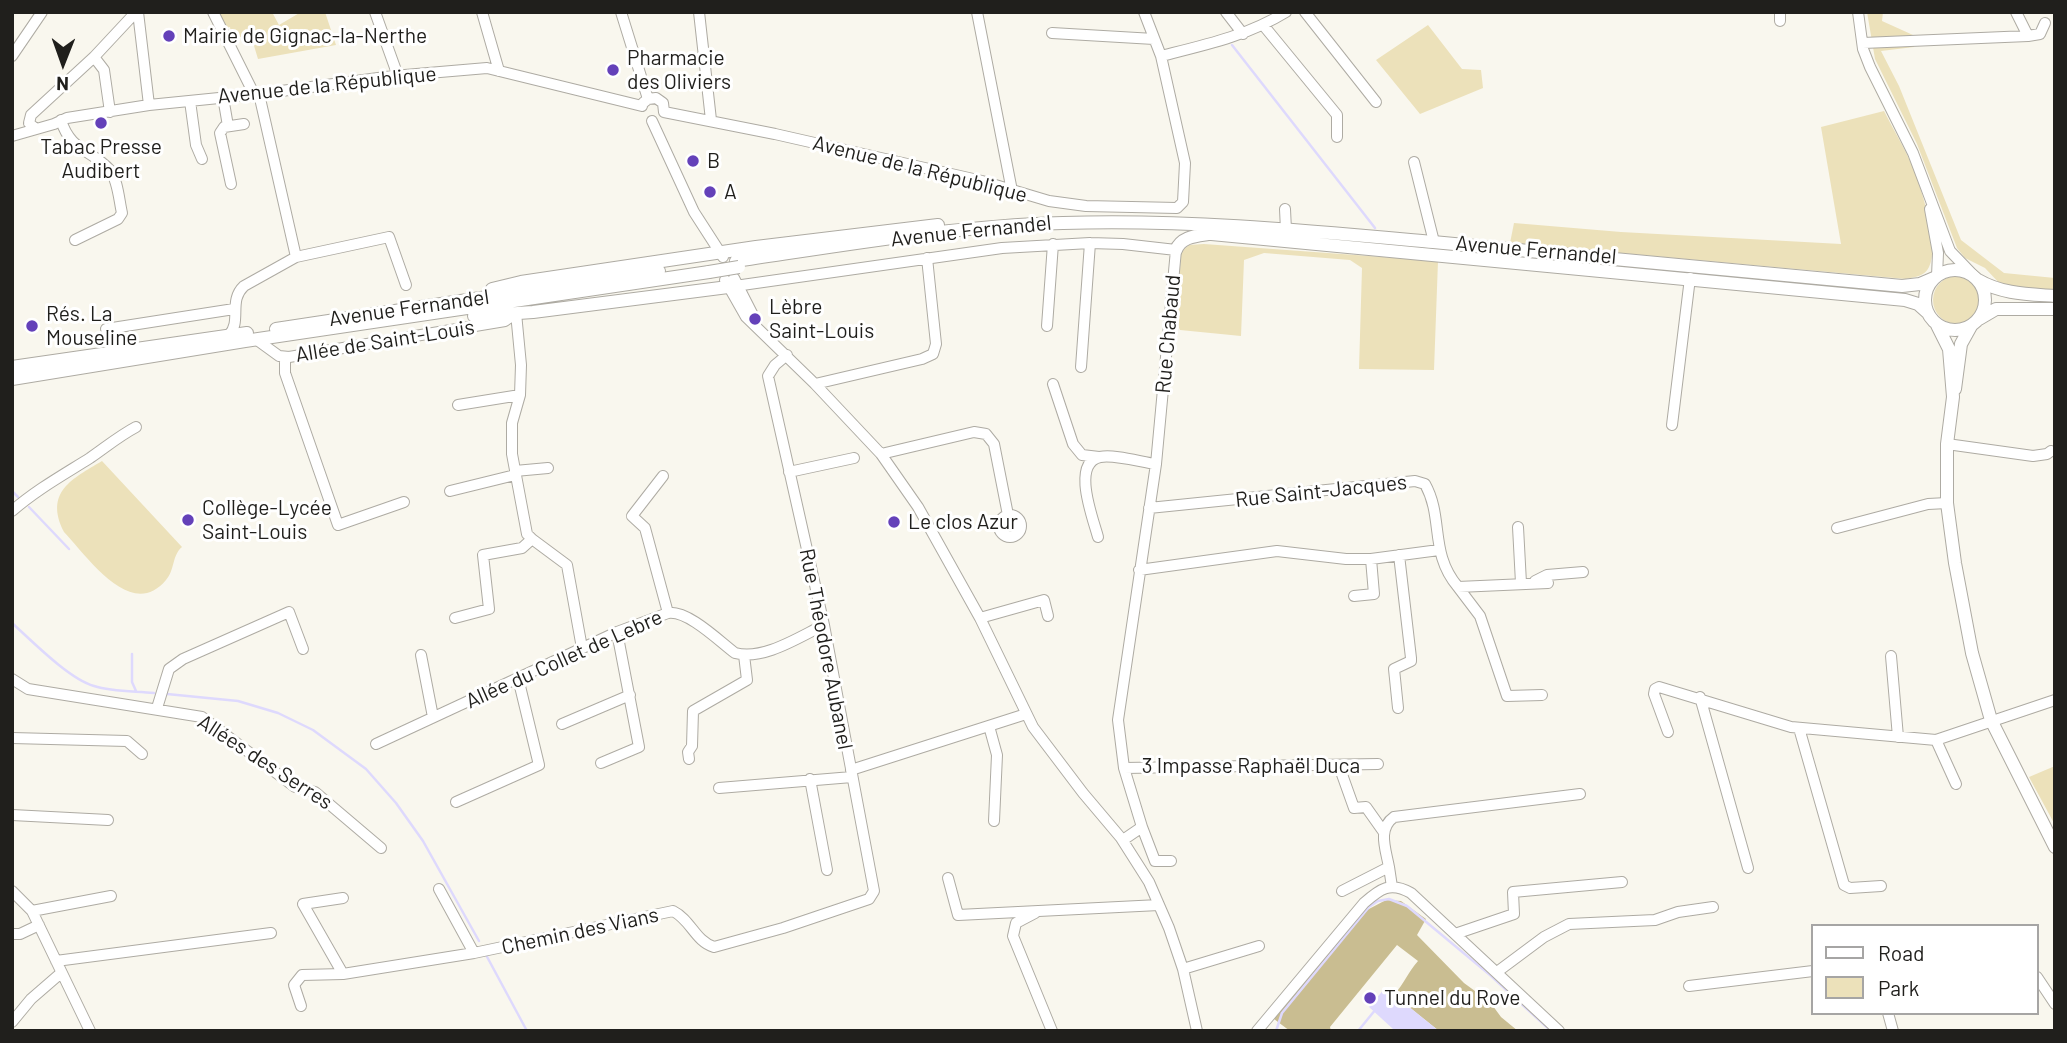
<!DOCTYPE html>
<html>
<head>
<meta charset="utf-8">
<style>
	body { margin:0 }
	#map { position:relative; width:2067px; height:1043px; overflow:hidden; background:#f9f7ee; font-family:Barlow,sans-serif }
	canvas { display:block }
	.frame { position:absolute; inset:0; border:14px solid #201f1c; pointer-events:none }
	.legend { position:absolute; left:1811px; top:924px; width:228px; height:91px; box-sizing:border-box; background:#fff; border:2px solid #a6a5a4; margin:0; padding:9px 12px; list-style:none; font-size:21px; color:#201f1c }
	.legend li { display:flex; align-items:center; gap:14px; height:35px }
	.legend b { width:35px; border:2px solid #a6a5a4 }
	.north { position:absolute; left:28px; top:28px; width:70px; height:70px; -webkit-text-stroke:5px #fff; paint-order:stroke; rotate:181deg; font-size:19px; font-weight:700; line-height:28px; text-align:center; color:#201f1c }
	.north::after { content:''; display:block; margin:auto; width:24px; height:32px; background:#201f1c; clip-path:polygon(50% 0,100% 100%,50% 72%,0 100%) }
</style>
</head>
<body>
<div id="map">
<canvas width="2067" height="1043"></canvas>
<div class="frame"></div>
<ul class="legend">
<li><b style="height:9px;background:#fff"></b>Road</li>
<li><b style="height:19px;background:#ece1ba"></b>Park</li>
</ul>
<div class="north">N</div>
</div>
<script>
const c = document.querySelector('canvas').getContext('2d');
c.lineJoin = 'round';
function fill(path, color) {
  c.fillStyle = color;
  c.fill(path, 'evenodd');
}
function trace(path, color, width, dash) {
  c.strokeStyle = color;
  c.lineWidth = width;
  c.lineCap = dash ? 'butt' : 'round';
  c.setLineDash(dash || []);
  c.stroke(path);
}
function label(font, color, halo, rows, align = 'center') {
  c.font = font + ' Barlow,sans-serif';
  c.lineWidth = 6;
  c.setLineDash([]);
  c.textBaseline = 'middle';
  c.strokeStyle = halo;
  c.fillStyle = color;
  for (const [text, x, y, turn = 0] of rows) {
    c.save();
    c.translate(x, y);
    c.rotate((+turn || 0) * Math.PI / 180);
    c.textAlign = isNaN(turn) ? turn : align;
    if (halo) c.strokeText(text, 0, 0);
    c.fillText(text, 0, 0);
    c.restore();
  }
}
const green = new Path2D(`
	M221,12h51l7,13 22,-13h24l11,33 -78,14 -7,-23 -20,2 -2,-5h2l-1,-6 -4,1 -7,-14z
	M1867,12h16l-1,9 31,14 1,12 -33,4 18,35 62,154 43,33 51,5v15l-53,-7 -17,-18 -20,-10 -8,-10 -40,-104 -42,-85z
	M1428,25l34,44 19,1 2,18 -63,26 -44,-54z
	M1884,111c9,18 20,36 28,54 9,21 28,82 17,102 -4,9 -14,10 -23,12l-396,-36 4,-20 107,9 220,12 -20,-117z
	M1204,244l234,17 -4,109 -75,-1 3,-101 -12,-8 -86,-7 -20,7 -3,76 -61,-6 -3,-7 4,-71 8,-7z
	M1933 300a24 24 0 1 1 48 0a24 24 0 1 1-48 0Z
	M102,461l80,86c-10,8 -7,23 -16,33 -35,42 -79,-24 -102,-48 -20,-40 8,-53 38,-71z
	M2055,766v59l-26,-48z`);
const forest = new Path2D(`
	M1386,900l15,1 25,18 -9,16 47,48 26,19 11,15 17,14h-79l-45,-36c10,-11 14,-23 24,-34l-21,-16 -67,82 1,4h-41l-20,-15 97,-106z`);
const water = new Path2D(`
	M1385,988l2,1 52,42 -46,-2 -24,-22z`);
const stream = new Path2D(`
	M1232,45l143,183
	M12,491l6,6
	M29,507l40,42
	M12,623c20,18 57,56 82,63 19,6 41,5 60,7
	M132,654v28l4,9
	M167,694l71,7 40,12 35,17 53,39 30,34 27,38 56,100
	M485,953l42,78
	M1276,1031l6,-18 87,-106 9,-6 11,-2 18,7 83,69 61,56
	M1358,1031l18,-22`);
const minor = new Path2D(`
	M138,12l11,93
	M213,12l41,82
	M375,12l23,64
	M482,12l17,59
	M621,12l27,87
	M699,12l12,108
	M977,12l35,179
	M1226,12l17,22
	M1305,12l71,90
	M1780,12v9
	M1858,12l5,37 7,18 43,86 37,98 25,26
	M1264,26l73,89v22
	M1052,33l102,6
	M2028,36l12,-2 5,-11
	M1863,43l165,-7 -12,-24
	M12,56l30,-44
	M1161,56c44,-11 86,-20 125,-44
	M94,57l10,13 6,42
	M223,97l5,29
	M190,101l6,44 6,14
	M643,103l5,-4 8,-1 7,5 1,9
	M664,112l111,22 207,47 67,20 37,5 91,2 6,-6 2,-39 -24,-107 -17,-44
	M61,120c9,31 30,29 49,50 8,11 9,30 12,43l-4,6 -43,21
	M652,121l42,91 29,45
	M36,129l-7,-6 2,-8 63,-58 42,-45
	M12,136l42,-12 13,-6 82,-13 110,-11 134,-18 94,-8 155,38
	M1414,162l20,80
	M231,184l-11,-51 4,-6 20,-3
	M1285,209l1,21
	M1930,209l8,44 -1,23
	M296,257l93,-20 17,48
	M734,278l22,43
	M725,280l21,37 69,67 66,70 37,53 62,111 53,109 50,66 38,45 28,44 20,46 14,41 14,62
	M728,287l274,-39 88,-5 33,1 53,6 -20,214 -38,256 6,48 18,59 -19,13
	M1047,326l6,-82
	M106,329l128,-20
	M229,335c13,-14 -1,-34 15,-49l52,-29 -37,-163
	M257,340l22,16 10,1 216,-36 11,-8
	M285,357v16l53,152 66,-23
	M1081,367l9,-124
	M815,384l107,-25 11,-5 3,-10 -9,-86
	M1053,384l20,60 9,11 17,2
	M458,405l62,-10
	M1672,425l18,-147
	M1947,444l86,12 14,-2 4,-3
	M881,454l93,-22 12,2 8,10 14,71
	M515,471l33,-3
	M789,472l65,-14
	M663,476l-31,40 13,12 23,85
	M450,491l65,-16
	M1149,508l266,-27 10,3c19,34 4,69 33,103l90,-4
	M12,511c24,-21 51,-36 78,-53 16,-11 29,-22 46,-31
	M999 526a11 11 0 1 1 22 0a11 11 0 1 1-22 0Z
	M1518,527l3,56
	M1837,528l91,-24 19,-1
	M1098,537c-5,-19 -27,-74 2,-80 14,-3 41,5 56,7
	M532,539l35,26 15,83
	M1139,570l138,-19 69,8h25l68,-9
	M1535,581l12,-6 36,-3
	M1458,587l22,29 27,80 35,-1
	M1354,596l20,-2 -3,-35
	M455,618l34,-9 -6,-54 39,-7 10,-9 -5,-5 -15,-80v-31l8,-28 1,-30 -5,-52
	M980,618l64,-18 4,16
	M421,655l12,62
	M1891,656l7,81
	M12,679l16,10 174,28 93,70 20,5 66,56
	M1700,697l48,171
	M157,708l12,-39 14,-10 106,-47 14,37
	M1398,708l-4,-39 17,-8v-3l-12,-103
	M562,724l68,-29
	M989,726l8,29 -3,66
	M1799,728l45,157 6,3 31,-2
	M1668,732l-14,-38 1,-5 4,-2 132,40 145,13 119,-40
	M12,738l115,3 15,13
	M1936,740l20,44
	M376,744l241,-112 51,-19c20,-3 51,28 67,40 28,8 64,-16 89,-28
	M689,759l-1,-7 4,-6 1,-35 54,-31 -3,-25
	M601,763l38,-16 -22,-115
	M1339,766l15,42 12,-1 17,24
	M1124,768l254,-4
	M851,770l175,-56
	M810,779l17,91
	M719,788l133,-11
	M456,802l83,-37 -21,-87
	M12,815l96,5
	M1142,827l13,34h16
	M1389,867c-3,-17 -12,-38 5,-50l186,-23
	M948,878l10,37 201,-10
	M439,889l35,64
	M12,891l20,20 58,120
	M1342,891l47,-24 3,20
	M343,898l-40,6 40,70 131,-21 199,-42c18,9 22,30 41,36l69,-19 86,-29 5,-8 -50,-266 -56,-249 7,-11 12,-10
	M32,911l79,-15
	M1035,913l-19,10 -3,13 39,95
	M12,934h8l19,-9
	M1455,934l59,-20 -1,-22 109,-10
	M56,961l215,-28
	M1183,969l76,-23
	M1497,972l47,-35 25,-13 86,-4 23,-8 35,-5
	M2037,977l18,27
	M1689,986l124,-15
	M301,1006l-7,-21 8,-10 41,-1
	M1888,1013l5,18
	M12,1022l19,-23 30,-26
	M1257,1031l107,-128c16,-14 26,-22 47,-10l148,138`);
const major = new Path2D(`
	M1201,233l704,67 13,4 10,9
	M1176,250c5,-13 19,-14 32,-16
	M736,261c108,-16 217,-35 327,-38 123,-4 247,8 370,19 156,14 312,29 469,44l18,-2 14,-6
	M1925 300a30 30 0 1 1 60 0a30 30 0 1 1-60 0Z
	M1978,280c24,14 49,14 77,16
	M492,289l29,-7 235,-35 182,-22
	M474,316l59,-4 195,-25
	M1979,319l17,-10h59
	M1937,325l12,24 4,48 -6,47v59l8,60 17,90 19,67 64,127
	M276,329l383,-58
	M12,367l235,-34
	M12,379l233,-38 464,-69
	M1955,389l6,-45 10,-18`);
const majorBridge = new Path2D(`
	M709,272l30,-5`);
const markers = [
	[169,36,7,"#6441b9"],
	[613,70,7,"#6441b9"],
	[101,123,7,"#6441b9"],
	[693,161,7,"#6441b9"],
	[710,192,7,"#6441b9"],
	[755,319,7,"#6441b9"],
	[32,326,7,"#6441b9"],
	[188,520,7,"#6441b9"],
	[894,522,7,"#6441b9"],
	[1370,998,7,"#6441b9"]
];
const poiNames = [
	["Mairie de Gignac-la-Nerthe",183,36],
	["Pharmacie",627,58],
	["des Oliviers",627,82],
	["Tabac Presse",101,147,"center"],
	["Audibert",101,171,"center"],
	["B",707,161],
	["A",724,192],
	["Lèbre",769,307],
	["Saint-Louis",769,331],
	["Rés. La",46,314],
	["Mouseline",46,338],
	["Collège-Lycée",202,508],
	["Saint-Louis",202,532],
	["Le clos Azur",908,522],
	["Tunnel du Rove",1384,998]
];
const streetNames = [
	["Avenue de la République",327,85,-6],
	["Avenue de la République",920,169,14],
	["Avenue Fernandel",971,231,-6],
	["Avenue Fernandel",1536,250,5],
	["Avenue Fernandel",409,308,-8],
	["Rue Chabaud",1168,334,-85],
	["Allée de Saint-Louis",385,341,-9],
	["Rue Saint-Jacques",1321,491,-6],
	["Rue Théodore Aubanel",826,649,79],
	["Allée du Collet de Lebre",564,659,-24],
	["Allées des Serres",265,762,33],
	["3 Impasse Raphaël Duca",1251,766],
	["Chemin des Vians",580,931,-12]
];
fill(green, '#ece1ba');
fill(forest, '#c9bd91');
fill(water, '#ded9fd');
trace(stream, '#ded9fd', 2.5);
trace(minor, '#aeaba3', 12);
trace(major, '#aeaba3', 14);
trace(minor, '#fff', 10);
trace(major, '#fff', 12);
trace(majorBridge, '#aeaba3', 14, []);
trace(majorBridge, '#fff', 12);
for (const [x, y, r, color] of markers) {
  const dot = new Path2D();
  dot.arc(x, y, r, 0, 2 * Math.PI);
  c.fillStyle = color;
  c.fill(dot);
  trace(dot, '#fff', 2.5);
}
label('21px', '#201f1c', '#fff', poiNames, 'left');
label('21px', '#201f1c', '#fff', streetNames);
</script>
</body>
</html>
